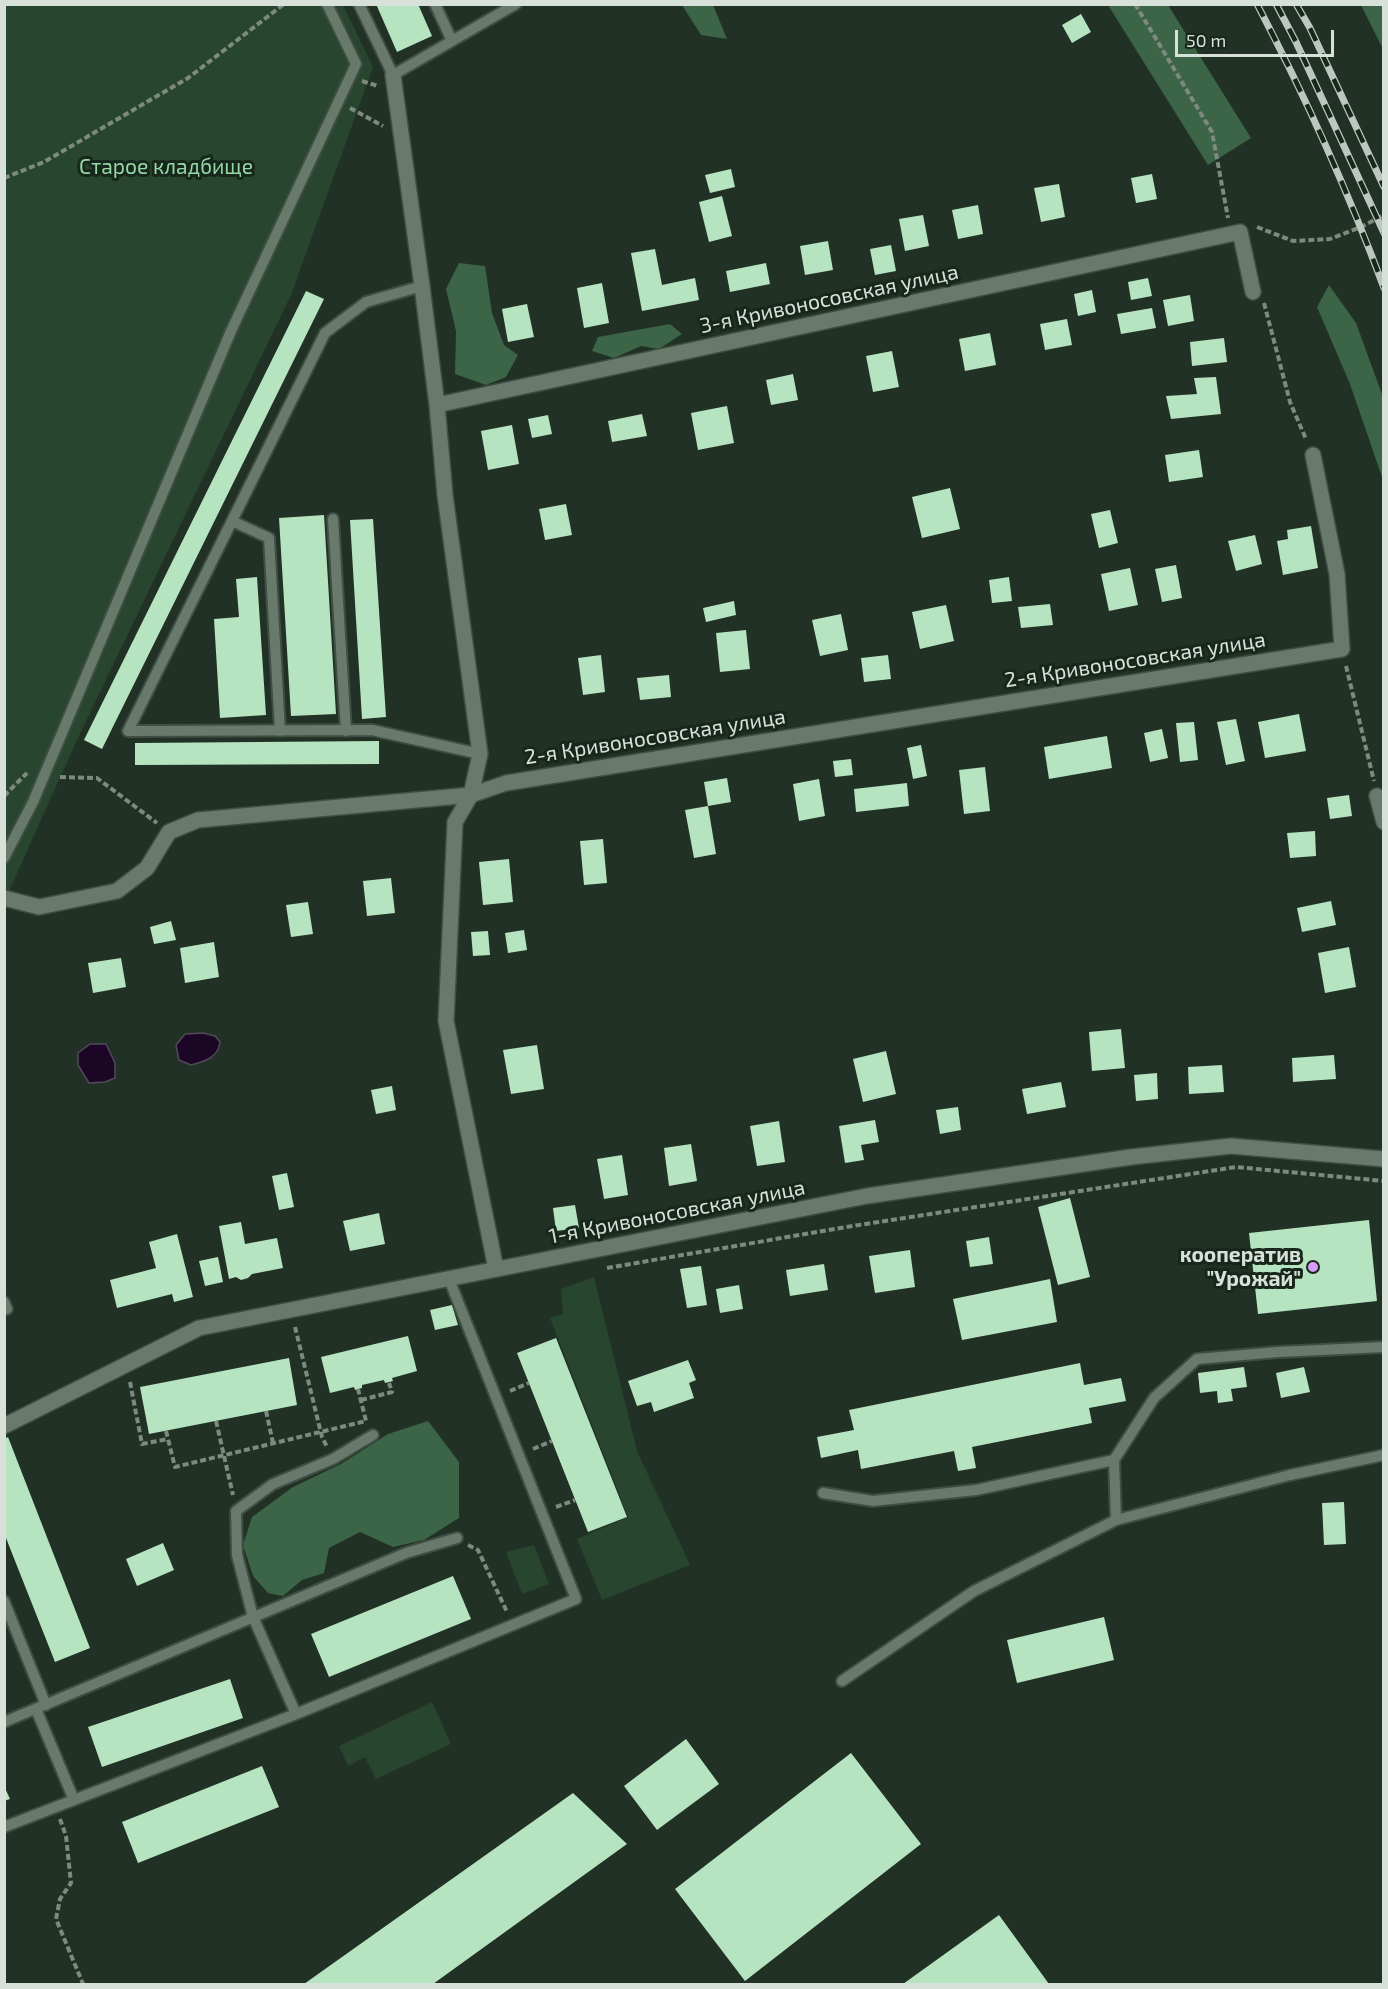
<!DOCTYPE html>
<html>
<head>
<meta charset="utf-8">
<style>
	body { margin:0 }
	#map { position:relative; width:1388px; height:1989px; overflow:hidden; background:#213125; font-family:"Exo 2",sans-serif }
	canvas { display:block }
	.frame { position:absolute; inset:0; border:6px solid #d7e1d9; pointer-events:none }
	.scale { position:absolute; left:1175px; top:30px; width:159px; height:27px; box-sizing:border-box; border:3px solid #d7e1d9; border-top:0; padding-left:8px; font-size:18px; line-height:21px; white-space:nowrap; color:#d7e1d9; -webkit-text-stroke:4px #17271b; paint-order:stroke }
</style>
</head>
<body>
<div id="map">
<canvas width="1388" height="1989"></canvas>
<div class="frame"></div>
<div class="scale">50 m</div>
</div>
<script>
const c = document.querySelector('canvas').getContext('2d');
c.lineJoin = 'round';
function fill(path, color) {
  c.fillStyle = color;
  c.fill(path, 'evenodd');
}
function trace(path, color, width, dash) {
  c.strokeStyle = color;
  c.lineWidth = width;
  c.lineCap = dash ? 'butt' : 'round';
  c.setLineDash(dash || []);
  c.stroke(path);
}
function label(font, color, halo, rows, align = 'center') {
  c.font = font + ' "Exo 2",sans-serif';
  c.lineWidth = 6;
  c.setLineDash([]);
  c.textBaseline = 'middle';
  c.strokeStyle = halo;
  c.fillStyle = color;
  for (const [text, x, y, turn = 0] of rows) {
    c.save();
    c.translate(x, y);
    c.rotate((+turn || 0) * Math.PI / 180);
    c.textAlign = isNaN(turn) ? turn : align;
    if (halo) c.strokeText(text, 0, 0);
    c.fillText(text, 0, 0);
    c.restore();
  }
}
const green = new Path2D(`
	M5,5h338l30,62 -82,228 -215,447 -71,158z
	M594,1277l43,174 53,114 -88,35 -25,-61 51,-22 -78,-199 13,-4 -2,-25z
	M534,1545l15,39 -27,10 -16,-42z
	M432,1702l19,42 -75,35 -11,-22 -17,9 -9,-20z`);
const forest = new Path2D(`
	M682,5h31l14,34 -26,-4z
	M1108,5h60l83,133 -43,27z
	M1361,5h22v44z
	M459,263l26,3 7,47 12,32 14,10 -12,22 -20,8 -31,-11 1,-43 -10,-42z
	M1329,285l27,38 27,74v83l-33,-96 -33,-77z
	M670,324l12,10 -23,15 -18,-3 -27,12 -22,-7 6,-14z
	M428,1421l31,41v56l-35,22 -31,7 -33,-15 -31,16 -5,25 -22,7 -19,16 -15,-3 -15,-17 -10,-31 9,-28 41,-30 48,-23 47,-30z`);
const water = new Path2D(`
	M203,1033l12,3 5,6c-2,16 -15,19 -29,23l-12,-5 -3,-15 9,-11z
	M90,1044h16l9,19v15l-10,4 -16,1 -11,-18v-12z`);
const building = new Path2D(`
	M376,4h42l14,32 -35,16z
	M1081,14l10,18 -19,11 -10,-18z
	M731,169l4,18 -25,6 -5,-18z
	M1152,174l5,25 -21,4 -5,-25z
	M1059,184l6,33 -24,5 -7,-34z
	M722,196l10,40 -23,6 -10,-40z
	M978,205l5,29 -25,5 -6,-29z
	M923,215l6,31 -24,5 -6,-32z
	M828,241l5,29 -28,5 -5,-29z
	M891,245l5,26 -21,4 -5,-26z
	M655,249l7,36 33,-7 4,22 -57,11 -11,-58z
	M766,263l4,21 -40,8 -4,-21z
	M1148,278l4,18 -21,4 -3,-18z
	M602,283l7,40 -25,5 -7,-40z
	M1092,290l4,22 -18,4 -4,-22z
	M306,291l18,8 -222,450 -18,-9z
	M1190,295l4,26 -26,5 -5,-26z
	M527,304l7,33 -26,5 -6,-33z
	M1152,308l4,20 -35,6 -4,-20z
	M1067,319l5,26 -27,5 -5,-26z
	M990,333l6,32 -31,6 -6,-32z
	M1224,338l3,24 -35,4 -2,-24z
	M892,351l7,36 -26,5 -7,-36z
	M793,374l5,26 -27,5 -5,-25z
	M1216,377l5,37 -50,5 -5,-23 31,-2 -3,-16z
	M727,406l7,37 -36,7 -7,-37z
	M642,414l5,22 -35,6 -4,-21z
	M548,415l4,19 -20,4 -4,-19z
	M512,425l7,39 -31,6 -7,-39z
	M1199,450l4,27 -34,5 -4,-27z
	M950,488l10,41 -38,9 -10,-41z
	M566,504l6,31 -27,5 -6,-31z
	M1110,510l8,33 -19,5 -8,-34z
	M324,515l12,199 -45,2 -12,-198z
	M373,519l13,198 -24,2 -12,-199z
	M1311,526l7,42 -35,7 -6,-34 11,-2 -1,-9z
	M1255,535l7,29 -26,7 -8,-30z
	M1176,565l6,33 -20,4 -7,-33z
	M1130,568l8,37 -29,6 -8,-37z
	M257,577l9,138 -46,3 -6,-99 25,-2 -3,-38z
	M1009,577l3,24 -20,2 -3,-23z
	M734,601l2,14 -30,7 -3,-14z
	M1050,604l3,21 -32,3 -3,-21z
	M946,605l8,36 -34,8 -8,-37z
	M841,614l7,36 -28,6 -8,-36z
	M746,630l4,39 -30,3 -4,-39z
	M601,655l4,37 -22,3 -5,-37z
	M888,655l3,24 -27,3 -3,-24z
	M669,675l2,22 -31,3 -3,-22z
	M1299,714l7,37 -41,7 -7,-36z
	M1236,719l9,42 -19,4 -9,-43z
	M1194,722l4,38 -18,2 -4,-39z
	M1162,729l6,29 -18,4 -6,-29z
	M1107,736l5,32 -63,11 -5,-32z
	M379,741v23l-244,1v-22z
	M921,745l6,31 -14,3 -6,-31z
	M851,759l2,16 -18,2 -2,-16z
	M985,767l5,44 -26,3 -5,-44z
	M727,778l4,24 -23,4 -4,-24z
	M819,779l6,37 -26,5 -6,-37z
	M907,783l2,23 -53,6 -2,-23z
	M1349,795l3,21 -22,3 -3,-21z
	M708,806l8,48 -22,4 -9,-48z
	M1315,831l1,25 -26,2 -3,-25z
	M603,839l4,44 -23,2 -4,-44z
	M509,859l4,43 -30,3 -4,-43z
	M391,878l4,35 -28,3 -4,-35z
	M1331,901l5,24 -34,7 -5,-24z
	M308,902l5,32 -22,3 -5,-32z
	M171,921l5,19 -22,4 -4,-17z
	M524,930l3,20 -19,3 -3,-20z
	M488,931l2,24 -17,1 -2,-24z
	M214,942l5,35 -34,6 -5,-35z
	M1349,947l7,40 -31,6 -7,-40z
	M121,958l5,29 -33,6 -5,-30z
	M1121,1029l4,39 -33,3 -3,-39z
	M537,1045l7,44 -33,5 -8,-44z
	M886,1051l10,43 -33,8 -10,-43z
	M1334,1055l2,24 -43,3 -1,-24z
	M1222,1065l2,27 -35,2 -1,-27z
	M1157,1073l1,26 -22,2 -2,-26z
	M1061,1082l5,25 -39,7 -5,-25z
	M392,1086l4,24 -20,4 -5,-24z
	M958,1107l3,23 -21,4 -4,-24z
	M875,1120l4,22 -18,3 3,15 -19,3 -6,-37z
	M779,1121l6,41 -28,4 -7,-40z
	M691,1144l6,37 -28,5 -5,-38z
	M622,1155l6,40 -24,4 -7,-40z
	M287,1173l7,34 -15,3 -7,-34z
	M1070,1198l20,79 -32,8 -20,-78z
	M575,1205l4,23 -23,3 -3,-23z
	M379,1213l6,31 -35,7 -7,-30z
	M1369,1220l8,81 -119,13 -9,-81z
	M241,1222l4,22 32,-6 6,30 -31,6 -4,4 -7,2 -5,-3 -7,2 -10,-53z
	M177,1234l16,63 -19,5 -2,-8 -55,14 -7,-28 46,-12 -7,-26z
	M989,1237l4,27 -23,3 -4,-26z
	M910,1250l5,37 -40,6 -6,-37z
	M218,1257l5,25 -18,4 -6,-25z
	M824,1264l4,26 -38,6 -4,-26z
	M701,1266l6,39 -20,3 -7,-39z
	M1050,1279l7,43 -95,18 -9,-41z
	M739,1285l4,24 -23,4 -4,-24z
	M452,1305l6,20 -23,5 -5,-20z
	M408,1336l9,35 -25,7 1,3 -8,2 -1,-3 -22,5v3l-4,1 -3,1 -1,-3 -24,6 -9,-36z
	M556,1338l71,179 -39,15 -71,-179z
	M289,1358l8,47 -148,29 -9,-47z
	M688,1360l8,20 -7,3 5,15 -40,14 -3,-10 -14,4 -9,-25z
	M1080,1363l4,22 37,-7 5,23 -37,7 3,15 -120,24 4,21 -18,3 -4,-20 -93,18 -3,-19 -37,8 -4,-21 37,-7 -5,-20z
	M1244,1367l3,20 -16,2 2,12 -15,2 -1,-12 -17,2 -2,-20z
	M1304,1367l6,25 -29,6 -5,-25z
	M8,1437l82,211 -35,14 -51,-129v-94z
	M1344,1502l2,42 -22,1 -2,-42z
	M163,1543l11,27 -37,16 -11,-27z
	M453,1576l18,43 -142,58 -18,-43z
	M1104,1617l10,43 -97,23 -10,-43z
	M230,1679l13,39 -141,49 -14,-40z
	M686,1739l33,45 -62,46 -33,-44z
	M851,1753l70,91 -176,137 -70,-92z
	M262,1766l17,41 -141,56 -16,-41z
	M4,1786l6,13 -6,2z
	M573,1793l54,51 -194,140h-129z
	M999,1915l50,69h-146z`);
const path = new Path2D(`
	M1135,4l77,128 16,86
	M362,81l16,5
	M350,108l33,18
	M4,178l40,-16 144,-84 96,-74
	M1257,227l36,14 37,-2 31,-12 23,-12
	M1264,303l26,99 16,37
	M1346,666l28,115
	M60,777l37,1 60,45
	M4,796l23,-23
	M607,1268l239,-41 390,-60 148,14
	M295,1327l27,110 5,10
	M130,1382l12,62 26,-5
	M510,1391l19,-8
	M361,1400l31,-8 -3,-9
	M266,1411l7,32
	M216,1421l17,74
	M166,1431l9,36 191,-46 -8,-32
	M533,1449l19,-8
	M556,1507l19,-7
	M468,1545l10,5 29,62
	M60,1819l6,17 5,47 -11,16 -4,20 27,65`);
const lane = new Path2D(`
	M359,4l34,71 123,-71
	M435,4l17,37
	M422,286l-56,16 -41,31 -197,398 244,-1 108,24
	M333,519l13,212
	M232,521l37,17 11,193
	M4,858l29,-56 198,-471 125,-267 -29,-60
	M4,1302l3,7
	M823,1493l50,8 103,-11 138,-30
	M1116,1520l-2,-60 40,-62 43,-39 81,-7 106,-5
	M4,1601l42,104
	M842,1681l132,-90 142,-71 174,-45 94,-20
	M36,1709l38,91
	M296,1714l280,-115 -127,-320
	M4,1722l402,-169 51,-15
	M4,1827l292,-113 -43,-97 -16,-62 -1,-44 37,-27 60,-25 40,-24`);
const street = new Path2D(`
	M393,75l29,211 15,119 8,90 35,259 -9,41 -16,27 -9,199 50,248
	M437,405l803,-173 13,60
	M1377,796l7,26
	M4,898l35,9 78,-16 30,-23 22,-36 29,-12 273,-25 35,-12 836,-134 -5,-75 -24,-119
	M4,1426l195,-98 668,-132 264,-39 100,-11 153,13`);
const rail = new Path2D(`
	M1257,4c48,92 91,187 127,284
	M1276,4l20,38 88,191
	M1296,4l14,24 74,159`);
const markers = [
	[1313,1267,6,"#d79bf9"]
];
const parkNames = [
	["Старое кладбище",166,167]
];
const streetNames = [
	["3-я Кривоносовская улица",829,299,-12],
	["2-я Кривоносовская улица",1135,660,-9],
	["2-я Кривоносовская улица",655,737,-9],
	["1-я Кривоносовская улица",677,1212,-11]
];
const poiNames = [
	["кооператив",1301,1255],
	["\"Урожай\"",1301,1279]
];
fill(green, '#28452f');
fill(forest, '#3c6447');
fill(water, '#1b0626');
trace(water, '#53485c', 1.5);
fill(building, '#b6e3c0');
trace(lane, '#3f4d43', 14);
trace(street, '#3f4d43', 18);
trace(path, '#7d8a80', 4, [6, 3]);
trace(lane, '#687a6b', 10);
trace(street, '#687a6b', 15);
trace(rail, '#bcc7bf', 7);
trace(rail, '#17271b', 4.5, [14]);
for (const [x, y, r, color] of markers) {
  const dot = new Path2D();
  dot.arc(x, y, r, 0, 2 * Math.PI);
  c.fillStyle = color;
  c.fill(dot);
  trace(dot, '#17271b', 2);
}
label('21px', '#95d7a6', '#17271b', parkNames);
label('21px', '#d7e1d9', '#17271b', streetNames);
label('bold 21px', '#d7e1d9', '#17271b', poiNames, 'right');
</script>
</body>
</html>
